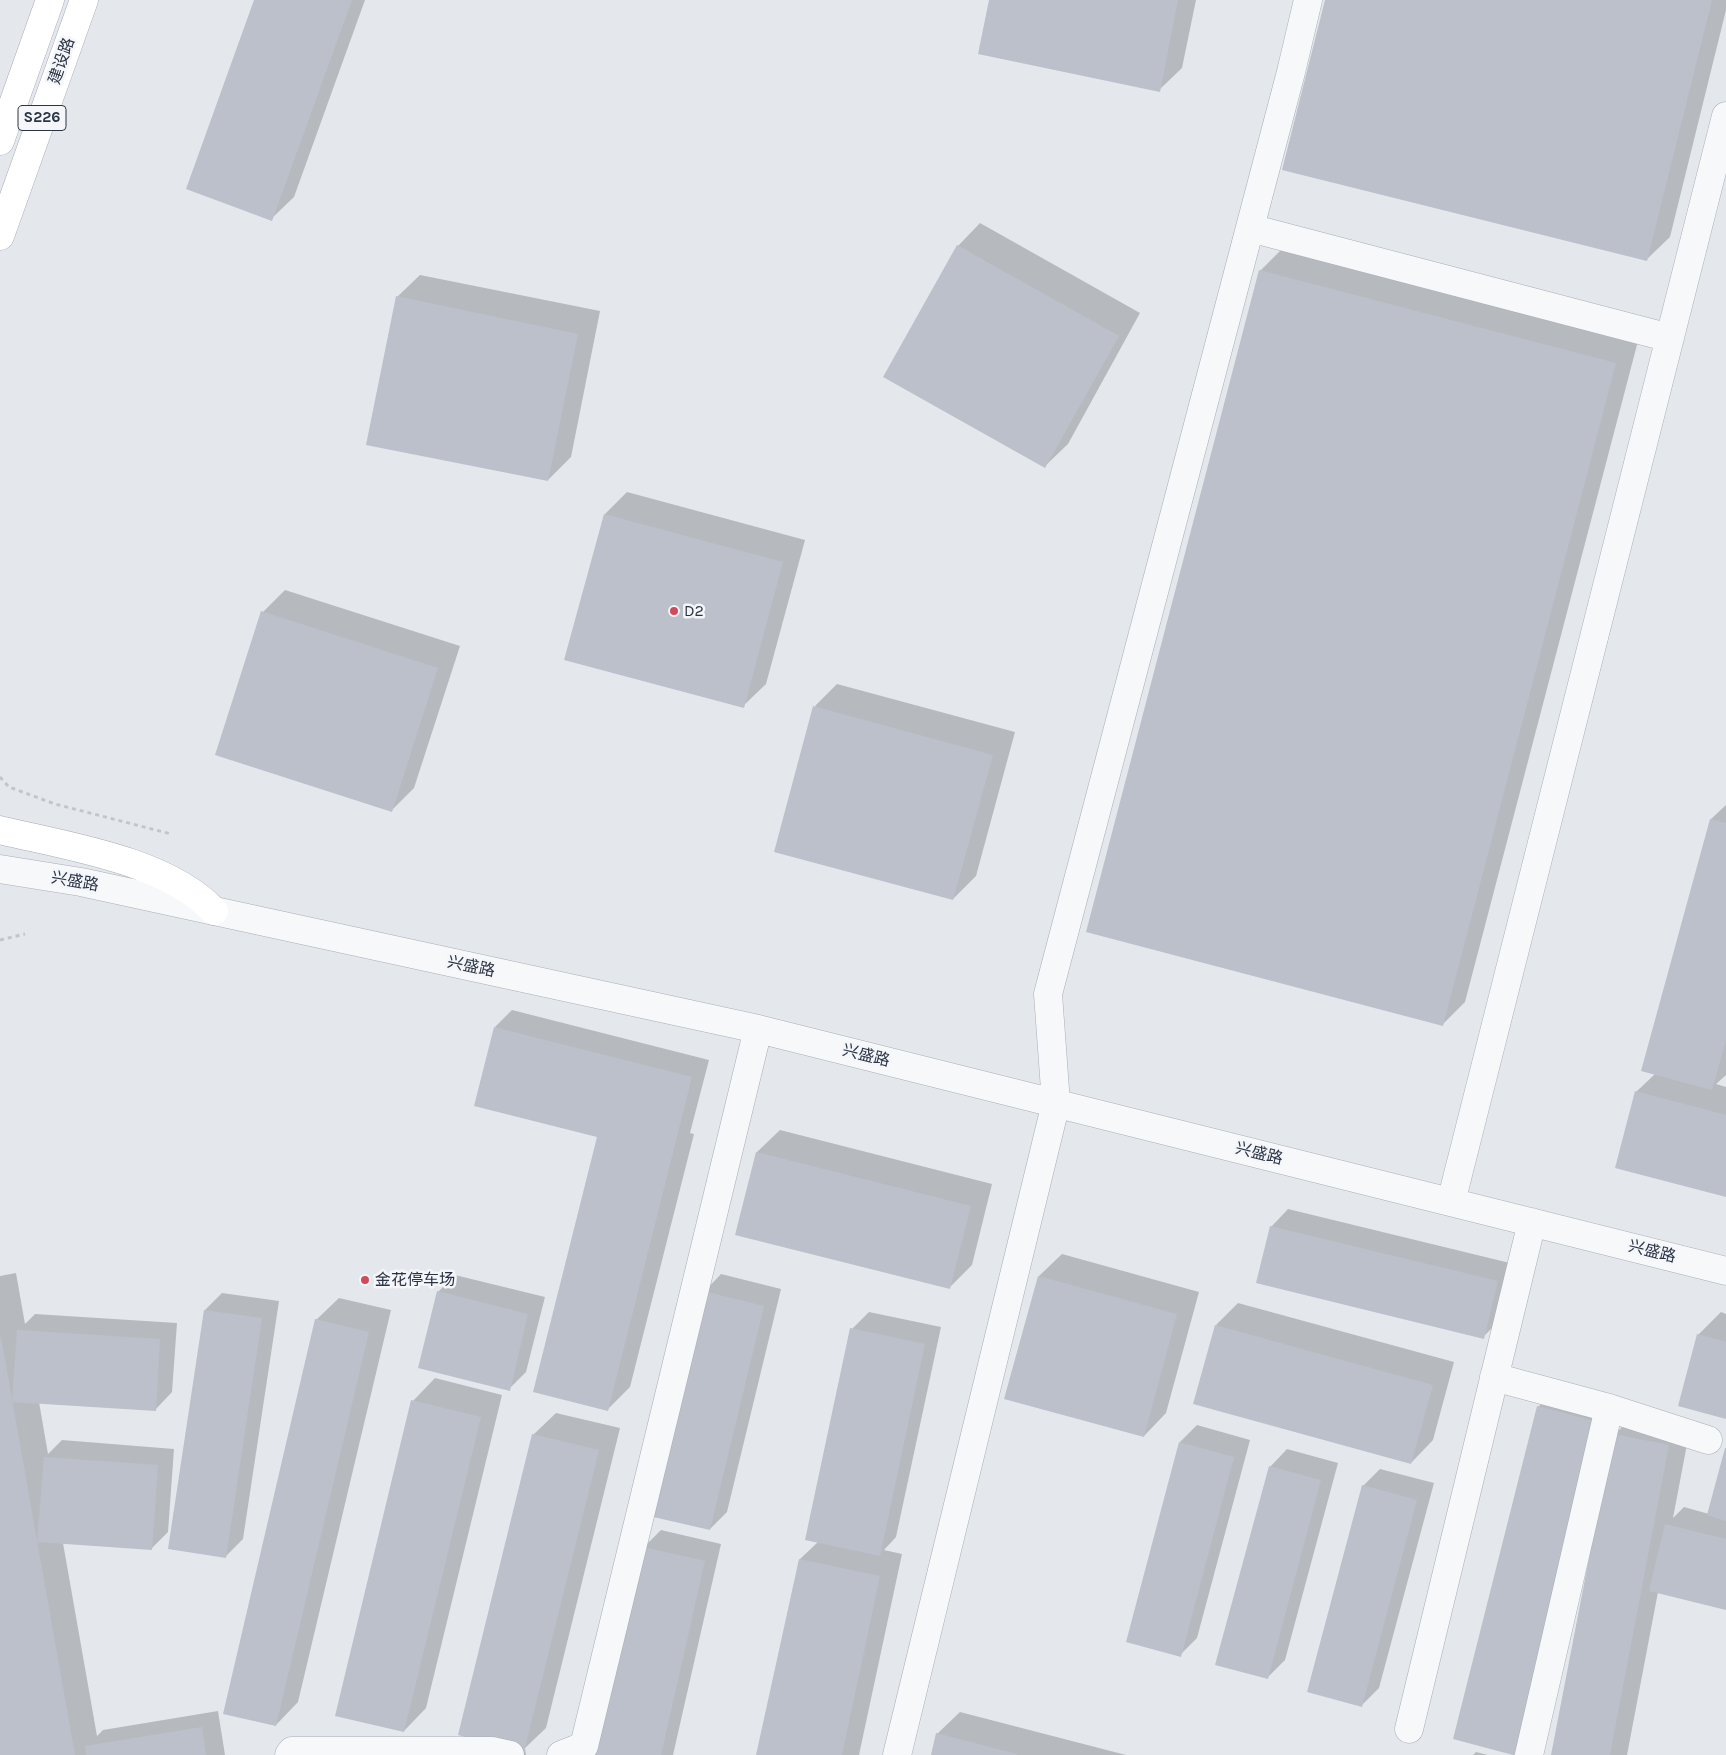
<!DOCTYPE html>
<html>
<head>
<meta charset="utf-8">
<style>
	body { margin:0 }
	canvas { display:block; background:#e4e7ec }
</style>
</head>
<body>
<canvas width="1726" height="1755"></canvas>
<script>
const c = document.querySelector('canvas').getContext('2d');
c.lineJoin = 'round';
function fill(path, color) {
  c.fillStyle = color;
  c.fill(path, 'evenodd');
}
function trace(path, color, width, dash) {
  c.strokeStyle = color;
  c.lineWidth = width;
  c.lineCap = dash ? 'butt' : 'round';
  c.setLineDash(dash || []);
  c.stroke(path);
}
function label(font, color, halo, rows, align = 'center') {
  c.font = font + ' Karla,"Noto Sans SC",sans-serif';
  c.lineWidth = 5;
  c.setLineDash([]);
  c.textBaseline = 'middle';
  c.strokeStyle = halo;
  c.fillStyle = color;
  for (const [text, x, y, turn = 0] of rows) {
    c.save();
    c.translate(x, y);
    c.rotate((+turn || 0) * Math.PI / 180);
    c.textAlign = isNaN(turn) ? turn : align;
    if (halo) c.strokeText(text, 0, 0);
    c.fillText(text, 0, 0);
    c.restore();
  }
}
const shadow = new Path2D(`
	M255,0h110l-71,197 -23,22z
	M990,0h206l-14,68 -23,22z
	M1326,0h400v10l-56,227 -23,22z
	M980,223l160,90 -72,131 -23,22 -87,-220z
	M1283,248l355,93 -173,661 -22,22 -183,-753z
	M420,275l180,36 -29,146 -23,23 -151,-183z
	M627,492l178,48 -39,144 -23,22 -138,-192z
	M285,590l175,56 -46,142 -23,23 -128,-199z
	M837,684l178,48 -39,144 -23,23 -138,-193z
	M1726,805v270l-10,9 10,3v108l-90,-103 19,-18 56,-255z
	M512,1010l197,50 -19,73 4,1 -64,253 -22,22 -9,-273 -104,-109z
	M780,1130l212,54 -20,81 -23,23 -213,-54 21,-82z
	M1288,1209l226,55 -14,56 -17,17 -212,-110z
	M1062,1254l137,38 -33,121 -22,23 -139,-38 34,-122z
	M16,1273l9,51 10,-10 142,9 -5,69 -17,18 -116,-8 9,52 14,-14 112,9 -6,83 -17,17 -88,-6 34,193 6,-6 115,-19 7,44h-225v-479z
	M721,1274l60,15 -54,223 -17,17 -6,-237z
	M455,1275l90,22 -19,75 -17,17 -71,-97z
	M222,1293l57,8 -36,238 -17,17 -21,-246z
	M339,1298l52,12 -93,392 -22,23 40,-405z
	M1238,1303l216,59 -21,78 -22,23 -195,-138z
	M869,1312l72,15 -45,210 -12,13 18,4 -43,201h-101l42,-196 18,-17 34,-213z
	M1721,1312l5,2v103l-28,-82z
	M435,1378l67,17 -76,313 -22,23 9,-330z
	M1560,1385l60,14 -83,333 -23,22 24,-347z
	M1637,1412l54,11 -18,95 11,-11 25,7 17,-63v158l-68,-17 -31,163h-74l61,-320z
	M556,1413l64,15 -74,300 -21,20 1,7h-103l76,-11 34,-309z
	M1197,1425l53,15 -53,198 -17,17v-213z
	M1287,1449l51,14 -53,197 -17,17 2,-210z
	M1380,1469l54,14 -55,205 -17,17 1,-219z
	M661,1530l60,14 -48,211h-77l48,-208z
	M960,1712l166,43h-194l5,-21z
	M1476,1752l12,3h-15z`);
const building = new Path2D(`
	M254,0h98l-80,221 -86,-32z
	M989,0h189l-18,92 -182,-38z
	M1325,0h387l-65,261 -365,-91z
	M957,245l162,91 -74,132 -162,-91z
	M1259,270l357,93 -173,663 -357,-94z
	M396,296l182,38 -30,147 -182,-36z
	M604,514l179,48 -39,146 -180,-48z
	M261,611l177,57 -46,144 -177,-57z
	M813,706l180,49 -40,145 -179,-48z
	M1710,819l16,4v217l-14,50 -71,-19z
	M494,1027l198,50 -84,334 -75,-19 64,-255 -123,-31z
	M1635,1091l91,24v82l-111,-29z
	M756,1152l215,54 -21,83 -215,-54z
	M1270,1226l228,55 -14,58 -228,-56z
	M1038,1276l139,38 -33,123 -140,-38z
	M437,1291l91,23 -18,77 -92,-23z
	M703,1291l61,15 -54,224 -61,-14z
	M204,1310l58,8 -36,240 -58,-9z
	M315,1319l54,13 -93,394 -53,-12z
	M1215,1325l218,60 -22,79 -218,-60z
	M850,1328l75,16 -45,212 -75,-16z
	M17,1330l143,9 -4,72 -144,-9z
	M1697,1334l29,8v77l-48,-13z
	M0,1337h1l74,418h-75z
	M411,1400l70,17 -77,315 -69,-16z
	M1537,1406l61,16 -84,333h-1l-60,-16z
	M532,1434l67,16 -75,302 -66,-17z
	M1613,1434l56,11 -59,310h-59z
	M1179,1442l55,15 -53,200 -55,-15z
	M1725,1448h1v73l-19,-6z
	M44,1457l114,8 -6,85 -115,-8z
	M1269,1466l52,14 -53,199 -53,-14z
	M1362,1485l55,15 -55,207 -55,-15z
	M1665,1524l61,15v71l-77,-19z
	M643,1547l62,14 -44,194h-66z
	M799,1559l81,17 -38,179h-86z
	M202,1727l4,28h-120l-1,-9z
	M936,1733l81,21 -1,1h-85z`);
const path = new Path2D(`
	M0,777l9,10 46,17 116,30
	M0,940l25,-6`);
const minor = new Path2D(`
	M1250,228l420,110
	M0,869l81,13 677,147 968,242
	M1451,1202l275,-1086
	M1494,1377l115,31 99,32
	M1409,1729l123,-507
	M289,1755l3,-4h200l18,4
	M561,1755l23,-9 174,-717
	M897,1755l159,-652 -8,-109 243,-922 17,-72
	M1529,1755l80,-347`);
const major = new Path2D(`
	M0,141l50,-141
	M0,236l84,-236
	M0,830c66,16 166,30 214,81`);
const markers = [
	[674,611,5,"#d1495b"],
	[365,1280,5,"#d1495b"]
];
const shields = [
	[42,118,48]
];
const shieldNames = [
	["S226",42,118]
];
const streetNames = [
	["建设路",62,61,-71],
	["兴盛路",75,882,10],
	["兴盛路",471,967,12],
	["兴盛路",866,1056,14],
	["兴盛路",1259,1154,14],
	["兴盛路",1652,1252,14]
];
const poiNames = [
	["D2",684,611],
	["金花停车场",375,1280]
];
fill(shadow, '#0003');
fill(building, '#bbc0ca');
trace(minor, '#a9aeb7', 29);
trace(major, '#a3abb8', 29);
trace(path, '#c2c5cb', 3, [4, 4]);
trace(minor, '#f7f8fa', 28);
trace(major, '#fff', 28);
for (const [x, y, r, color] of markers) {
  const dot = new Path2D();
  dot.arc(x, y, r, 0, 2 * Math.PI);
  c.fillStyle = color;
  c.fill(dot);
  trace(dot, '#f4f6f9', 2);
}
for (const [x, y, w] of shields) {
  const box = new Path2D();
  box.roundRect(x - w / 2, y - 12.5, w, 25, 4);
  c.fillStyle = '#f4f6f9';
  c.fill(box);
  trace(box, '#2b3445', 1);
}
label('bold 15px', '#2b3445', null, shieldNames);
label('16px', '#2b3445', '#f4f6f9', streetNames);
label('16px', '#2b3445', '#f4f6f9', poiNames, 'left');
</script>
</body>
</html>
